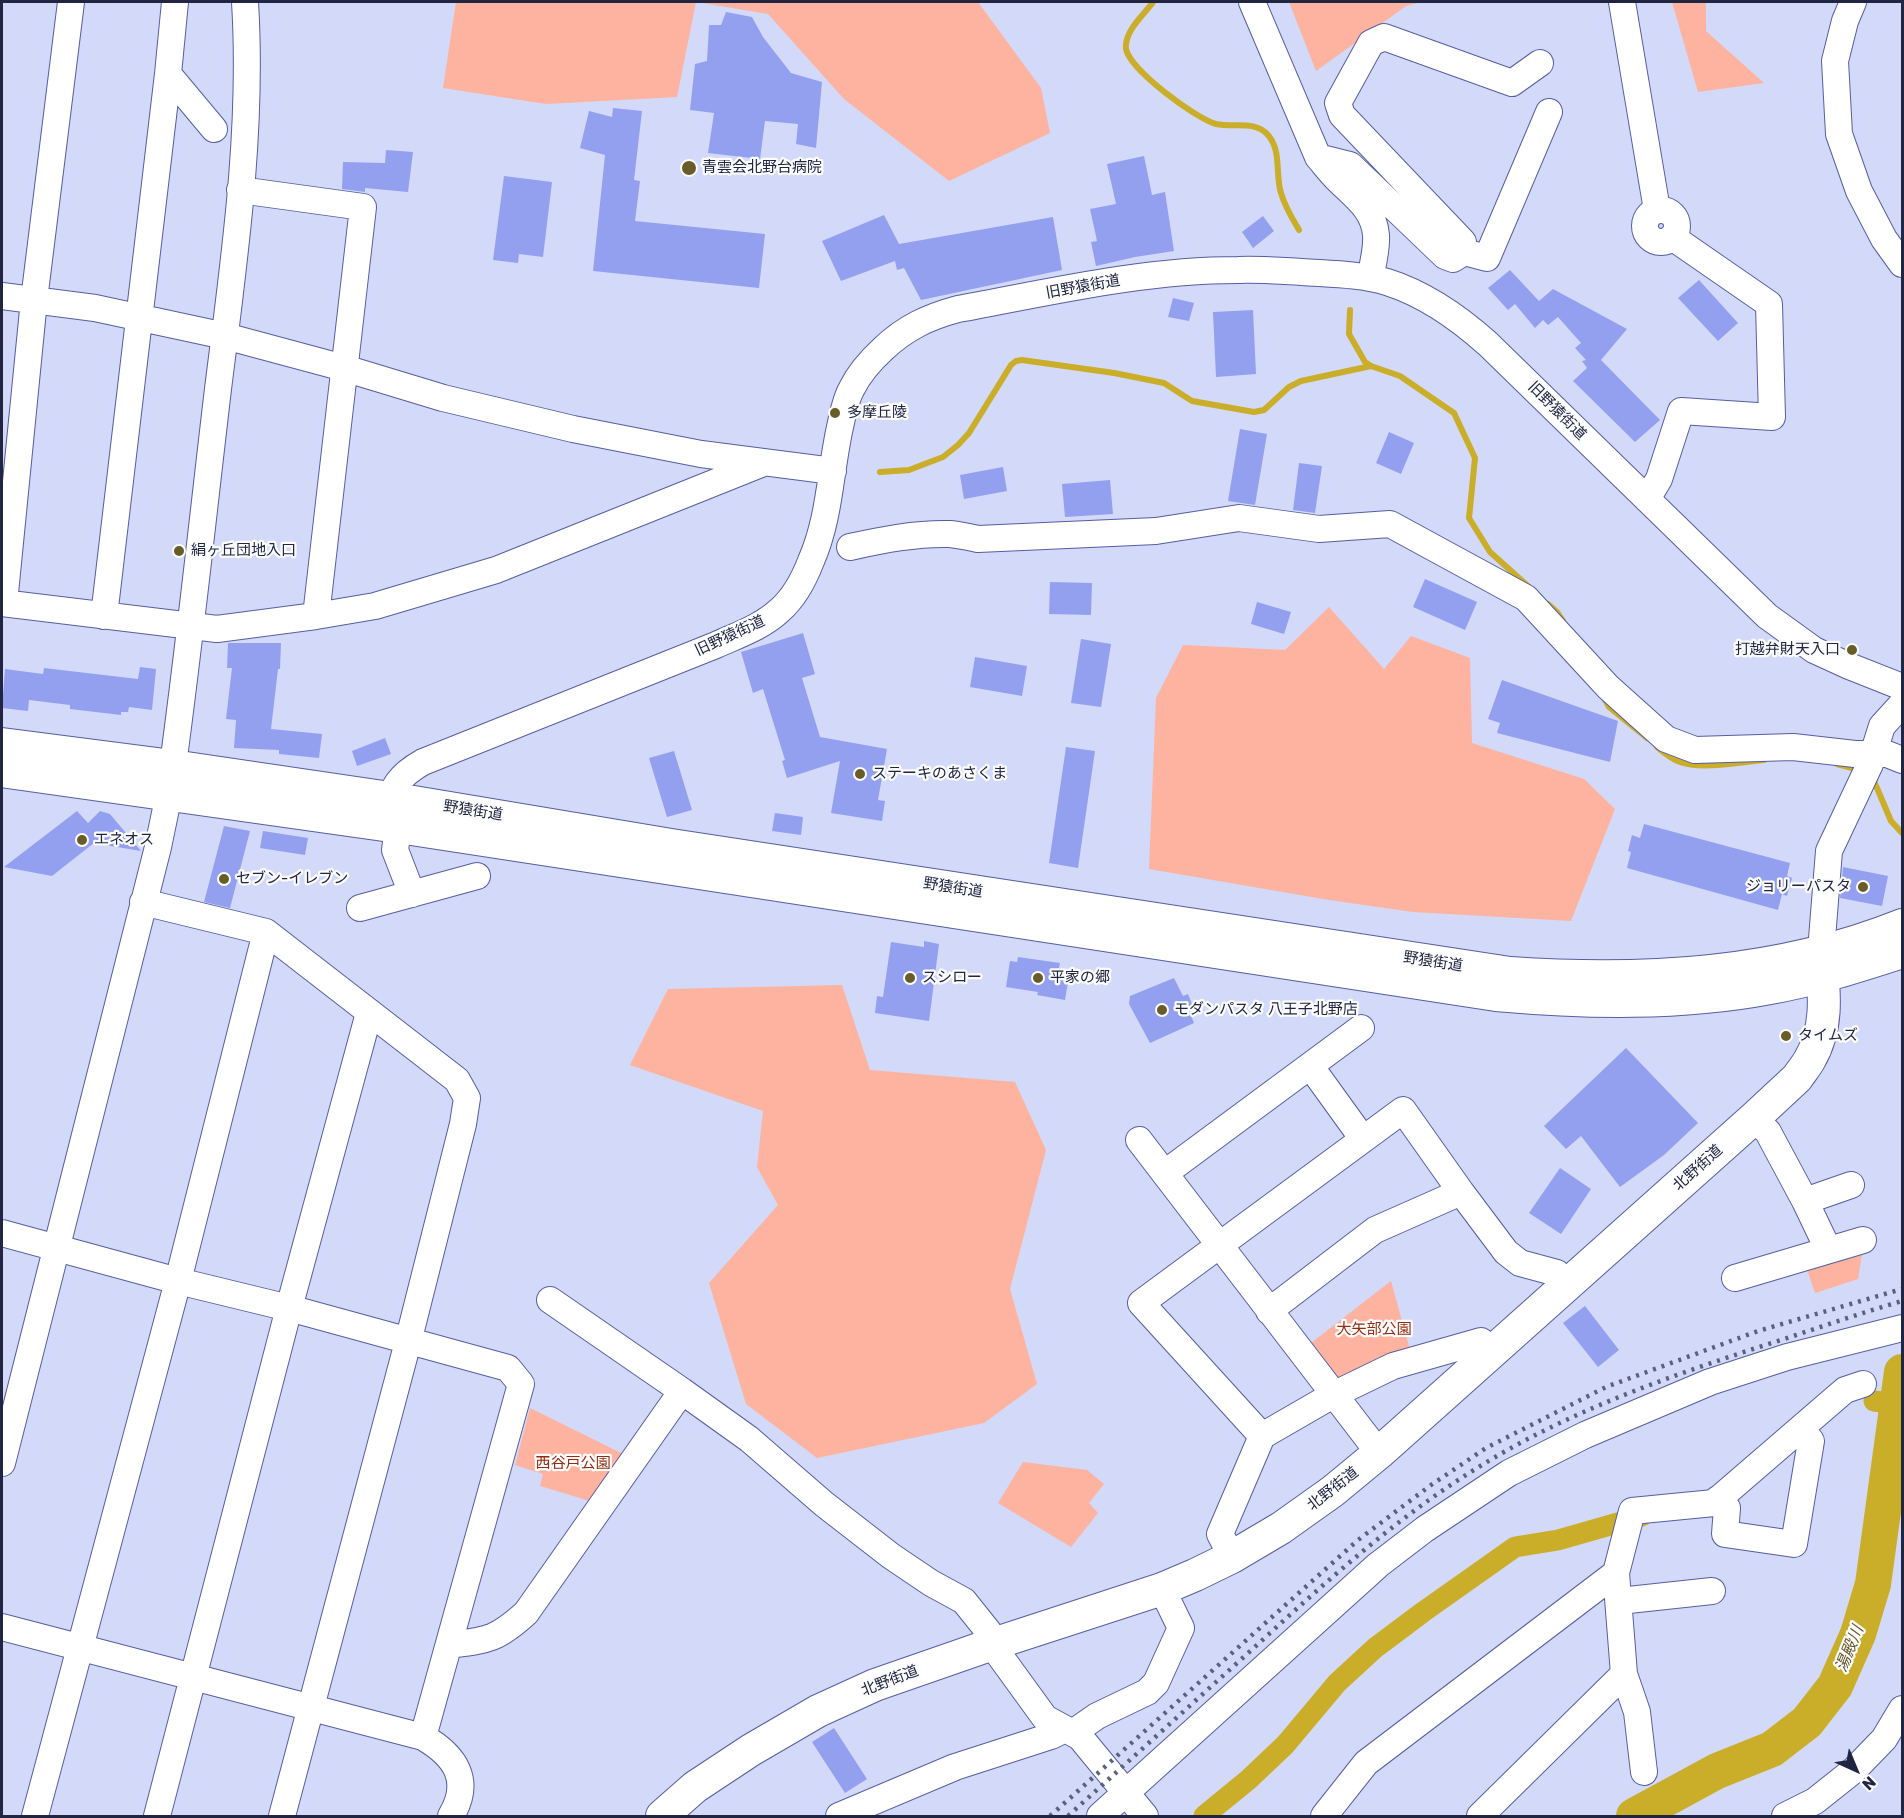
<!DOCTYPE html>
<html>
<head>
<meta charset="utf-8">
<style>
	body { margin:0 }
	#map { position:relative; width:1904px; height:1818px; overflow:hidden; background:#d3d9f8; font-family:Rubik,sans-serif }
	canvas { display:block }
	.frame { position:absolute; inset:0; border:3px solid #212542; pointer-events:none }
	.north { position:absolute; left:1826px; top:1740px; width:60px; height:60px; -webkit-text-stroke:4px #fcfcfc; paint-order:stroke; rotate:136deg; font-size:16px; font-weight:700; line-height:24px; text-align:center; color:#212542 }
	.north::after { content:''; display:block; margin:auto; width:21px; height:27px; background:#212542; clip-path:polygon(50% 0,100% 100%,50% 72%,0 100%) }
</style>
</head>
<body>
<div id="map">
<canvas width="1904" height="1818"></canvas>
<div class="frame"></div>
<div class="north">N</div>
</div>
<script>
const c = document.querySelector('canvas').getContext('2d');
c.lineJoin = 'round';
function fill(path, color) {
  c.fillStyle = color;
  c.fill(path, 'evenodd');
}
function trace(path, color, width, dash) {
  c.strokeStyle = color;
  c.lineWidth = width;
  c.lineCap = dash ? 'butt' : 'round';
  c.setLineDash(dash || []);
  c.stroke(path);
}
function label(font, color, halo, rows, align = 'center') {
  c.font = font + ' Rubik,"Noto Sans JP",sans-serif';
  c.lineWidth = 4.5;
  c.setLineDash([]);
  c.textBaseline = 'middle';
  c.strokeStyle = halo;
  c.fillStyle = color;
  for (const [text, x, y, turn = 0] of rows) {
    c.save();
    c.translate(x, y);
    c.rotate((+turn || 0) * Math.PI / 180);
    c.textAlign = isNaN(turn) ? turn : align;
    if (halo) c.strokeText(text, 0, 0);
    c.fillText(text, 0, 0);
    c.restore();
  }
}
const green = new Path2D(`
	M456,2h522l63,86 9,45 -101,48 -105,-82 -76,-85 -72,-12 -19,95 -131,7 -103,-16z
	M1289,2h133l-16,4 -90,65z
	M1672,2h34v29l58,52 -66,9z
	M1329,607l55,62 27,-33 59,22 2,85 112,36 31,30 -44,112 -158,-9 -84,-12 -180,-31 7,-171 27,-53 102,5z
	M842,985l28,85 145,12 31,68 -36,139 27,95 -53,39 -167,35 -71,-54 -37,-121 69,-78 -21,-38 6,-56 -133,-46 38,-76z
	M1863,1247l-5,32 -43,14 -10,-29z
	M1391,1281l19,69 -71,31 -32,-35z
	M530,1408l93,46 -33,47 -50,-15 3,-12 -28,-9z
	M1023,1462l64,8 17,14 -15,19 9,10 -27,34 -73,-44z`);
const stream = new Path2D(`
	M1153,2c-9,13 -29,29 -27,47 4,21 69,69 90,75 18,4 39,-4 52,11 14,16 7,40 13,58 4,14 11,25 18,37
	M1350,310l-1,24 16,28 6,4 29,10 54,37 21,45 -6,60 21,34 39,35
	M880,472l29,-2 34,-13 15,-12 11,-12 42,-68 5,-4 6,-1 92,13 50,10 28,18 62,11 10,-2 25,-23 12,-6 70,-15
	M1548,604l9,8 6,9
	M1603,696l6,11 38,31
	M1657,747c7,6 14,12 23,15 21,8 61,0 84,-2
	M1837,764l15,4 8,5
	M1869,778l5,3 17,40 11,12`);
const canal = new Path2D(`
	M1874,1401l24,3
	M1204,1816l44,-36 37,-35 52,-62 38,-35 48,-36 92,-65 43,-7 84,-24`);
const river = new Path2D(`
	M1634,1816l83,-45 55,-22 35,-27 28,-36 23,-52 15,-50 29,-212`);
const building = new Path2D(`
	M726,12l26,5 11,20 28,36 31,9 -6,66 -20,-4 2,-20 -33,-3 -5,38 -52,-6 6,-40 -24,-3 5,-46 12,-3 2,-36h12z
	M613,108l29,3 -8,69 6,1 -5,40 130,13 -6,54 -166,-17 12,-116 -25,-7 9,-37 23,6z
	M386,150l27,2 -5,40 -43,-4v4l-23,-3 1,-27 42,1z
	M1144,156l8,39 13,-3 9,59 -39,6 -39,9 -5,-24 6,-1 -7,-32 26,-5 -9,-40z
	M504,176l48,6 -9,75 -24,-3 -1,9 -25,-3z
	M884,215l15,29 154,-27 9,53 -141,30 -17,-32 -7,2 -2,-9 -54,20 -19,-40z
	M1263,216l11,15 -21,17 -11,-16z
	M1510,270l29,31 14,-12 74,40 -26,31 59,60 -25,22 -62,-61 14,-13 -5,-7 4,-1 -11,-12 6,-5 -23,-26 -10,8 -5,-5 -8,8 -20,-24 -7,6 -20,-22z
	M1699,280l39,43 -20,18 -40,-43z
	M1173,298l21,5 -5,18 -21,-4z
	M1253,310l3,64 -40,3 -3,-65z
	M1240,429l27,5 -12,71 -27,-4z
	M1389,432l25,11 -13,31 -25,-11z
	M1299,463l23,3 -7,47 -22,-3z
	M1003,467l4,24 -43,8 -4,-24z
	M1110,480l3,34 -48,3 -3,-33z
	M1425,579l52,23 -12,28 -52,-23z
	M1050,582l42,1 -1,32 -42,-1z
	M1257,602l34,10 -7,22 -33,-10z
	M803,633l12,41 -13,4 18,59 67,12 -9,51 7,1 -3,20 -51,-8 9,-52 -53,17 -5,-17 3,-1 -22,-71 -10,4 -12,-41z
	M1081,639l30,5 -10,63 -30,-4z
	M228,643h53l-1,26h-2l-7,60 51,5 -3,24 -40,-4v-4l-45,-2 2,-28 -10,-1 6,-51h-5z
	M975,657l52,9 -5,30 -52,-9z
	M140,667l16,2 -4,41 -23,-3 -1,5h-7v3l-51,-6v-4l-41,-5 -1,11 -26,-3 3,-39 38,5 1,-6 94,11z
	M1502,680l116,41 -8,41 -113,-29 3,-10 -12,-4z
	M385,738l6,16 -34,12 -5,-15z
	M1066,747l29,4 -17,117 -29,-5z
	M674,751l18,59 -25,7 -18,-59z
	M77,811l11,12 12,-12 10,3 31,37 -36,-6 -6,-6 -47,37 -48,-9z
	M775,813l28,4 -2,18 -29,-4z
	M1644,824l146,39 -3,13 5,2 -5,18 -5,-2 -4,16 -151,-42 4,-16 -3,-1 4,-16 8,3z
	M224,826l26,5 -20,77 -26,-6z
	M263,831l45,7 -3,17 -45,-7z
	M1843,867l45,9 -6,30 -42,-8z
	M924,941l15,3 -10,77 -54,-8 2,-17 6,1 8,-55 33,5z
	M1018,957l42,6 -1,5 11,2 -5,30 -28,-5 1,-3 -32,-5 4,-26 7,1z
	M1174,978l9,18 5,-2 6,15 -5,2 5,12 -44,20 -21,-39 1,-8z
	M1626,1048l72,75 -34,32 -44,32 -39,-51 -15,13 -22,-23z
	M1560,1168l31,21 -30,45 -32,-21z
	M1585,1306l34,44 -21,17 -35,-44z
	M834,1728l33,51 -22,14 -33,-51z`);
const minor = new Path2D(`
	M1252,2l66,155c6,7 12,15 19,22 17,17 37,30 39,56 1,14 -3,29 -6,43
	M1622,2l35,208
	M1853,2l-8,19 -10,40 4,73 20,57 25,48 18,25
	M168,74l46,55
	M1318,157l32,8 95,91 8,3 11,-7 -1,-10 -121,-127 -4,-12 33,-60 13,-6 128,46 28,-20
	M240,190l123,17 -47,409
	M1645 226a16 16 0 1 1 32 0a16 16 0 1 1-32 0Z
	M1464,252l23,6 62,-146
	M2,296l93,12 130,28 119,32 99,30 130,31 128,25 132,17
	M1647,499l12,-20 22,-68 91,6 -3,-113 -97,-67
	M850,547c32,-7 66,-14 100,-13 9,1 19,3 28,5l178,-8 83,-13 80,11 71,-5 136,74 82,89 58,52 29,11 98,-3 62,7h32l15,6
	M2,603l215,26 99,-13 59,-10 121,-36 265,-106
	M4,603l30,-303 37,-298
	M104,616l64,-542 7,-72
	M383,816c10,-27 13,-39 40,-54l293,-117c22,-10 46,-18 64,-35 15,-13 24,-31 31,-49 19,-43 19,-89 29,-134 3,-13 5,-27 12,-39 7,-14 19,-28 31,-39 22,-21 45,-32 75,-40 92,-17 185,-39 280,-39 21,-1 42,1 64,2 28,2 58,2 85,10 38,12 72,36 101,62l279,272 47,34 35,16 53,21
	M398,827l-3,23 17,44
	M143,902l123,30 191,148 10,18 -4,26 -55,218 -126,474
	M360,908l117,-32
	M1821,951l8,-100 41,-87 12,-38 20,-22
	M1311,1067l52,72
	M1754,1118l14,14 37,69 23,48
	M1139,1140l240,313
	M1165,1173l196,-145
	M1805,1201l46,-16
	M2,1233l176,48 111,27 219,60 13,16 -98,353
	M1735,1278l128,-38
	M550,1300l132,91
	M1269,1311l106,-81 86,-38
	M1262,1436l-121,-133 262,-193 58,82 45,60 14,11 37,10 10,12
	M2,1463l156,-616 11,-53c19,-135 33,-270 49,-405 16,-128 35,-258 27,-387
	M1718,1499l9,9 -2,26 69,10 17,-103 -10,-13
	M1232,1557l-12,-23 42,-98 71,-41 60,-29 88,-25 13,11
	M1619,1601l93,-10
	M2,1627l421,110c33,19 49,44 28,79
	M449,1645c39,-5 47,-5 77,-32l156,-222 67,48 75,65 67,52 40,27 33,18 24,30 12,25 45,62 35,19 65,79
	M1074,1732l23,-16 50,-24 9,-9 25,-55 -19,-39
	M1644,1772l-7,-60 -13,-38 -8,-101 16,-62 82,-8 131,-113 18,-6
	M35,1816l143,-535 88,-349
	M157,1816l132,-508 80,-295
	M839,1816l116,-49 96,-31 14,-7
	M1100,1816l278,-251 47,-36 84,-56 76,-38 125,-53 77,-25 115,-29
	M1324,1816l42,-53 250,-190
	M1480,1816l144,-142
	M1785,1816l30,-15 39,-31 30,-31 18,-30`);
const major = new Path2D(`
	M2,744l171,22 217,32 281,47 839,128c133,9 267,2 392,-48
	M2,771l396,56 1098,168c91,8 184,10 274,-7 45,-8 89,-22 132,-36
	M662,1816l33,-29 56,-37 67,-39 57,-26 118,-41 169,-55 33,-14 37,-18 49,-29 52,-37 46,-38 375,-335 43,-40c4,-6 10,-13 13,-19 19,-32 14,-69 11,-104`);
const rail = new Path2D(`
	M1050,1816l308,-276 73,-55 55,-37 120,-61 152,-56 144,-42
	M1068,1816c63,-57 126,-114 189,-171 74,-68 148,-135 235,-186 84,-50 176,-82 267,-112 48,-15 95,-32 143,-46`);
const markers = [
	[689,168,8,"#685c29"],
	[835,413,6,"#685c29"],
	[179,551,6,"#685c29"],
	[1852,650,6,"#685c29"],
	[860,774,6,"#685c29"],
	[82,840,6,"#685c29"],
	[224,879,6,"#685c29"],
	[1863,887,6,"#685c29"],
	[910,978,6,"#685c29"],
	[1038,978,6,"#685c29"],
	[1162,1010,6,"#685c29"],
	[1786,1036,6,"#685c29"]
];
const poiNames = [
	["青雲会北野台病院",702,168],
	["多摩丘陵",847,413],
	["絹ヶ丘団地入口",191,551],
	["打越弁財天入口",1840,650,"right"],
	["ステーキのあさくま",872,774],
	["エネオス",94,840],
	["セブン-イレブン",236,879],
	["ジョリーパスタ",1851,887,"right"],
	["スシロー",922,978],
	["平家の郷",1050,978],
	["モダンパスタ 八王子北野店",1174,1010],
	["タイムズ",1798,1036]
];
const streetNames = [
	["旧野猿街道",1083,287,-10],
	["旧野猿街道",1557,411,45],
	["旧野猿街道",730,636,-25],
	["野猿街道",473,811,9],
	["野猿街道",953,888,9],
	["野猿街道",1433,962,9],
	["北野街道",1698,1168,-42],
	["北野街道",1333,1489,-38],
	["北野街道",890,1681,-21]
];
const parkNames = [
	["大矢部公園",1374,1330],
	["西谷戸公園",573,1464]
];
const waterNames = [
	["湯殿川",1850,1649,-68]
];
fill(green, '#fdb39f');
trace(stream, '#caad28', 6);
trace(canal, '#caad28', 21);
trace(river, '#caad28', 36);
fill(building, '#93a0ef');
trace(minor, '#555ea2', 28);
trace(major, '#555ea2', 34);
trace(minor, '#fff', 26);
trace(major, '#fff', 32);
trace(rail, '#5b607e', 4.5, [3, 6]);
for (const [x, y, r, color] of markers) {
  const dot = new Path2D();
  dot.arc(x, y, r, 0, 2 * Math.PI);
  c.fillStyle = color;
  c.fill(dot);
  trace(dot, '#fcfcfc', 2);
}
label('15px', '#212542', '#fcfcfc', poiNames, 'left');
label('15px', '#212542', '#fcfcfc', streetNames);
label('15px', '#902d10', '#fcfcfc', parkNames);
label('italic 16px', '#635726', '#fcfcfc', waterNames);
</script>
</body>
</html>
